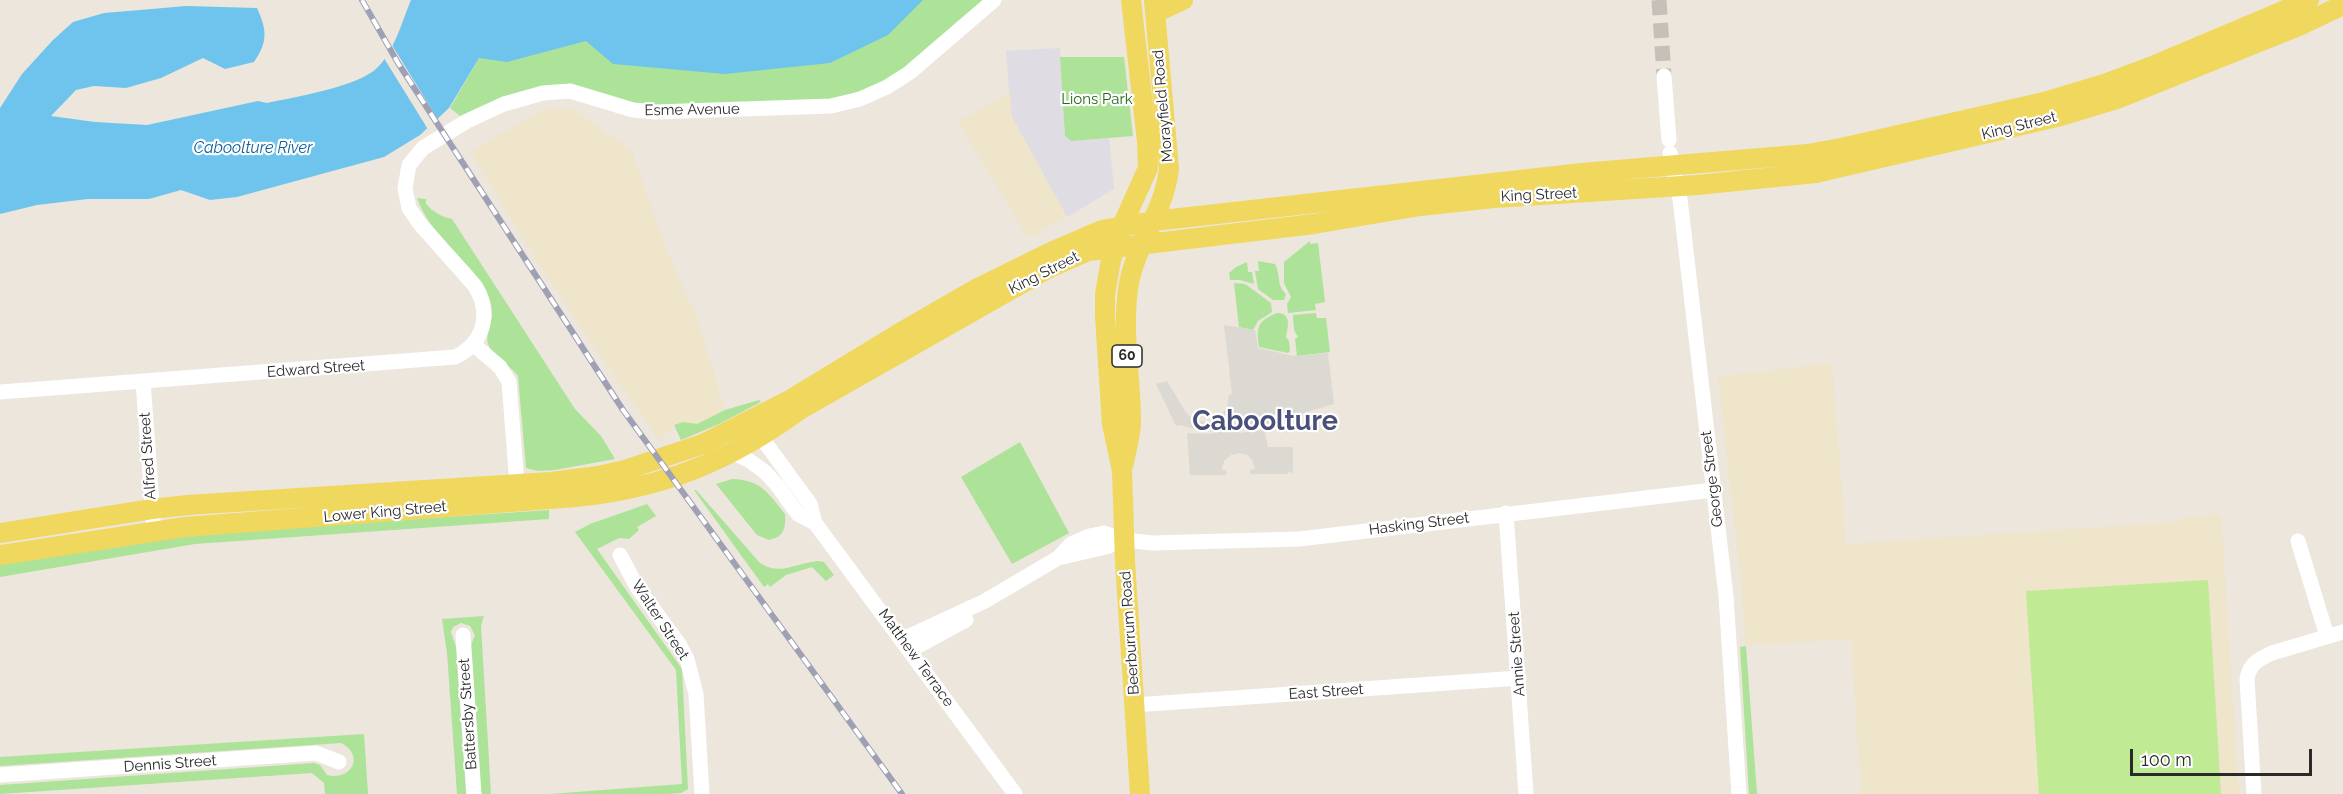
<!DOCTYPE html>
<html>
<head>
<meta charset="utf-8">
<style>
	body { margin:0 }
	#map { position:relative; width:2343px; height:794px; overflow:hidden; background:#ece6dc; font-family:Raleway,sans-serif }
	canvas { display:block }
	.scale { position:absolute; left:2130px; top:749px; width:182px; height:27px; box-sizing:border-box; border:3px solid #2a2a2a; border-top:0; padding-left:8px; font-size:18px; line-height:21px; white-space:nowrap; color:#2a2a2a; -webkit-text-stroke:4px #fff; paint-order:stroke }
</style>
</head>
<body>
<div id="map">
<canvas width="2343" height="794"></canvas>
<div class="scale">100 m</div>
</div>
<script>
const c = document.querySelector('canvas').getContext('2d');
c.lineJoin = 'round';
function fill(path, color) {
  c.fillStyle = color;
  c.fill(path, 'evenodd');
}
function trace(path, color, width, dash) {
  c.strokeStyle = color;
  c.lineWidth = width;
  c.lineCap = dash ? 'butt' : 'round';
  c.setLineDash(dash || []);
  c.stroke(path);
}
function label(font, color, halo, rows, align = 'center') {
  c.font = font + ' Raleway,sans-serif';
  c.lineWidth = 4.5;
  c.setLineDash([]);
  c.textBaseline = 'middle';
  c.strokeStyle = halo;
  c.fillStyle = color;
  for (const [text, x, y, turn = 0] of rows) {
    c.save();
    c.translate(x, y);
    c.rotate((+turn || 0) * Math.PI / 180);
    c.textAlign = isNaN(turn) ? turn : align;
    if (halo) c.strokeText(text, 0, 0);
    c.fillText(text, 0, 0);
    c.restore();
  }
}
const industrial = new Path2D(`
	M1060,48l5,88 6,5 38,-3 5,51 -47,28 -56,-101 -5,-65z`);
const education = new Path2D(`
	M1010,92l2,25 55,100 -39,21 -70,-116z
	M545,108l27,1 60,42 34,98 30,66 29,95 -28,14 -14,-2 -9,3 -14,16 -75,-107 -64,-98 -50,-85z
	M1832,363l14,181 330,-22 7,-4 38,-4 18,280h-378l-10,-155 -105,6 -4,-53 -24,-215z`);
const green = new Path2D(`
	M508,0h486l-85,73 -49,26 -204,13 -86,-21 -103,30 -17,-13 29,-50z
	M1060,57h64l9,79 -62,5 -6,-5z
	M417,198l9,1v5c7,8 16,13 26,15l123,190 26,27 14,23 -60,11 -17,1 -12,-3 -8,-92c-8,-11 -23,-17 -29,-30 -5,-9 3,-22 3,-32 0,-11 -4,-22 -10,-31 -21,-29 -52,-49 -65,-85z
	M1310,241v3l8,-1 7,59 -10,2 1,6 -28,3 -1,-9 4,-7 -7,-14v-21z
	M1258,261l17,3c6,11 1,21 11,30l-2,6h-11l-15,-11 -3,-18h4z
	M1247,262l1,10h4l2,12 -14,-4h-10l-1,-7 7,-6z
	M1234,283l11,1 26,19 1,9 -14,9 -5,9 -14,-3z
	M1277,313c15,0 11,14 9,24l3,4 1,10 -2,2 -29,-6c-3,-19 -2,-26 18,-34z
	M1316,313l1,5h9l4,34 -33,4 -2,-17 3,-2 -4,-7 -1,-15z
	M759,400l2,2 -42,22 -38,16 -7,-15 9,-3 14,2 28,-14z
	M1020,442l49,91 -57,31 -51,-87z
	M732,479c29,1 36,14 53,35 1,14 -1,23 -16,26l-12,-5 -41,-51z
	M696,490l64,73c20,13 37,0 58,-2l6,1 10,13 -8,6 -14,-14 -26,8 -16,12 -2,-3 -4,3 -70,-97z
	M647,504l9,12 -19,11 2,3 -10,9 -10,-1 -22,11 85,120 6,120 -7,4 -13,1h-118l132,-10 -6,-114 -101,-138 15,-8z
	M549,510v9l-354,25 -195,33v-14l184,-28z
	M484,616l-3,10 10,168h-9l-2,-3 -9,-146 4,-10 -5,-9 -9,-3 -8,4 -2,5 5,15 10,145v2h-9l-10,-141 -5,-34z
	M1746,646l11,148h-8l-9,-147z
	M364,734l4,60h-43l-1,-11 -12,-10 -312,21v-9l314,-22 6,2 7,10c25,6 38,-20 14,-32l-341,23v-9z`);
const pitch = new Path2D(`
	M2208,580l13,214h-182l-13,-203z`);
const plaza = new Path2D(`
	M1224,325l31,5 3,18 36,8 34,-3 6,51 -68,20 -25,2 -8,-8 -12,11 -10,3 -1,-3 -13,1 -16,-5 -5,1 -20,-42 11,-3 20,33 10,7 14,1 11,-7 5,-7 2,-13 3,-1z
	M1233,421l7,12 24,-3 4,17h25v27l-3,-3 -3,3h-37v-4l5,-1 -3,-9 -5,-5 -8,-2 -8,2 -7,6 -2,9h4v5h-36l-3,-42 23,1 12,-3z`);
const water = new Path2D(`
	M411,0h512l-35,35 -58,28 -105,11 -112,-10 -27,-23 -79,21 -28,-4 -30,50 -29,27 -36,22 -147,40 -27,3 -29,-10 -32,9h-61l-51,6 -37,9v-106l22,-34 31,-34 20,-18 31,-9 36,-3 46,-4 71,2c10,22 11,34 -3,54l-29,7 -22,-11 -42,20 -35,10 -32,-2 -18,4 -25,26 44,6 52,3 111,-24 9,2c27,-6 92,-16 111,-36 17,-17 24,-46 33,-67z`);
const pier = new Path2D(`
	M390,42l49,79 -10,10 -47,-76z`);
const minorTunnel = new Path2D(`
	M1659,0l5,76`);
const minor = new Path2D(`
	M1664,76l5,64
	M1670,153l10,46 46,397 13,198
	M474,345l26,22 9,15 8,102
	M143,381l11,149
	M0,392l455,-35c29,-14 37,-43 20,-71l-55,-62 -11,-16 -4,-20 4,-23 14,-17 44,-27 37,-17 39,-11 27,-2 63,19 23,2 175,-6 29,-7 27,-12 22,-14 85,-73
	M750,432l11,5 49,67 5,19 200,271
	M733,453l14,6 18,13 12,13 21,29 17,9
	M1506,513l20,281
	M2298,541l29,95
	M620,555l17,32 42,57 8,15 9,35 6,100
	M1058,558l13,-14 18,-8 15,-3 21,7 27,3 147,-4 414,-49
	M463,635l11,159
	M903,639l82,-38 73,-43 48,-11 19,-7
	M911,650l55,-30
	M1134,705l385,-27
	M0,775l316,-22 23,9
	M2254,794l-7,-115c2,-15 12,-20 25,-26l71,-21`);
const major = new Path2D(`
	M1131,0l16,141 1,27 -26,58 -11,34 -6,34v22l7,108 10,47 3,90 15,233
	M1155,13l28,-13
	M1124,463c2,-13 7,-28 7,-41 0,-44 -9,-88 -3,-133 6,-43 36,-76 41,-120l-15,-169
	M0,533l152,-24 36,-4 363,-23 47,-6 27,-6 78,-26 85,-43 110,-67 78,-45 73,-36 53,-23 52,-9 428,-48 226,-19 33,-6 203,-46 60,-18 51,-19 154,-65
	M0,555l185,-28 391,-30c88,-9 154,-36 225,-88l248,-141 39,-17 226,-27 106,-18 74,-8 203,-13 119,-12 245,-57 56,-17 182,-73 44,-21`);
const rail = new Path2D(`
	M362,0l36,63 225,347 279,384`);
const shields = [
	[1127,356,30]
];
const shieldNames = [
	["60",1127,356]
];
const parkNames = [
	["Lions Park",1097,99]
];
const streetNames = [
	["Morayfield Road",1163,106,-95],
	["Esme Avenue",692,110,-1],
	["King Street",2019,126,-14],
	["King Street",1539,195,-3],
	["King Street",1044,273,-27],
	["Edward Street",316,369,-4],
	["Alfred Street",148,456,-94],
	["George Street",1712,479,-97],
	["Lower King Street",385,512,-5],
	["Hasking Street",1419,524,-7],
	["Walter Street",660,620,57],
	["Beerburrum Road",1130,633,-94],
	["Annie Street",1517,654,-94],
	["Matthew Terrace",916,658,54],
	["East Street",1326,692,-4],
	["Battersby Street",468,714,-94],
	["Dennis Street",170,764,-4]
];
const waterNames = [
	["Caboolture River",253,148]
];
const townNames = [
	["Caboolture",1265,422]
];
fill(industrial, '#dfdce4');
fill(education, '#eee5cb');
fill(green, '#ace398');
fill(pitch, '#c0ea94');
fill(plaza, '#dcd9d3');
fill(water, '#6fc4ee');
fill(pier, '#ece6dc');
trace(minorTunnel, '#c5c0b8', 15, [15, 8]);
trace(minor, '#fff', 15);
trace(major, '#f0d75d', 20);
trace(rail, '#9fa0b4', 6);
trace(rail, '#fff', 4, [11]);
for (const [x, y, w] of shields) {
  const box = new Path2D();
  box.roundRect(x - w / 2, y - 11, w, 22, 4.5);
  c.fillStyle = '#fff';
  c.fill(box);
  trace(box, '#2a2a2a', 1.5);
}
label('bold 14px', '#2a2a2a', null, shieldNames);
label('15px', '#25671a', '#fff', parkNames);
label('15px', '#2a2a2a', '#fff', streetNames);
label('italic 16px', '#0e609a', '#fff', waterNames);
label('bold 27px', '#4a507a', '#fff', townNames);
</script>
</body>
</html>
